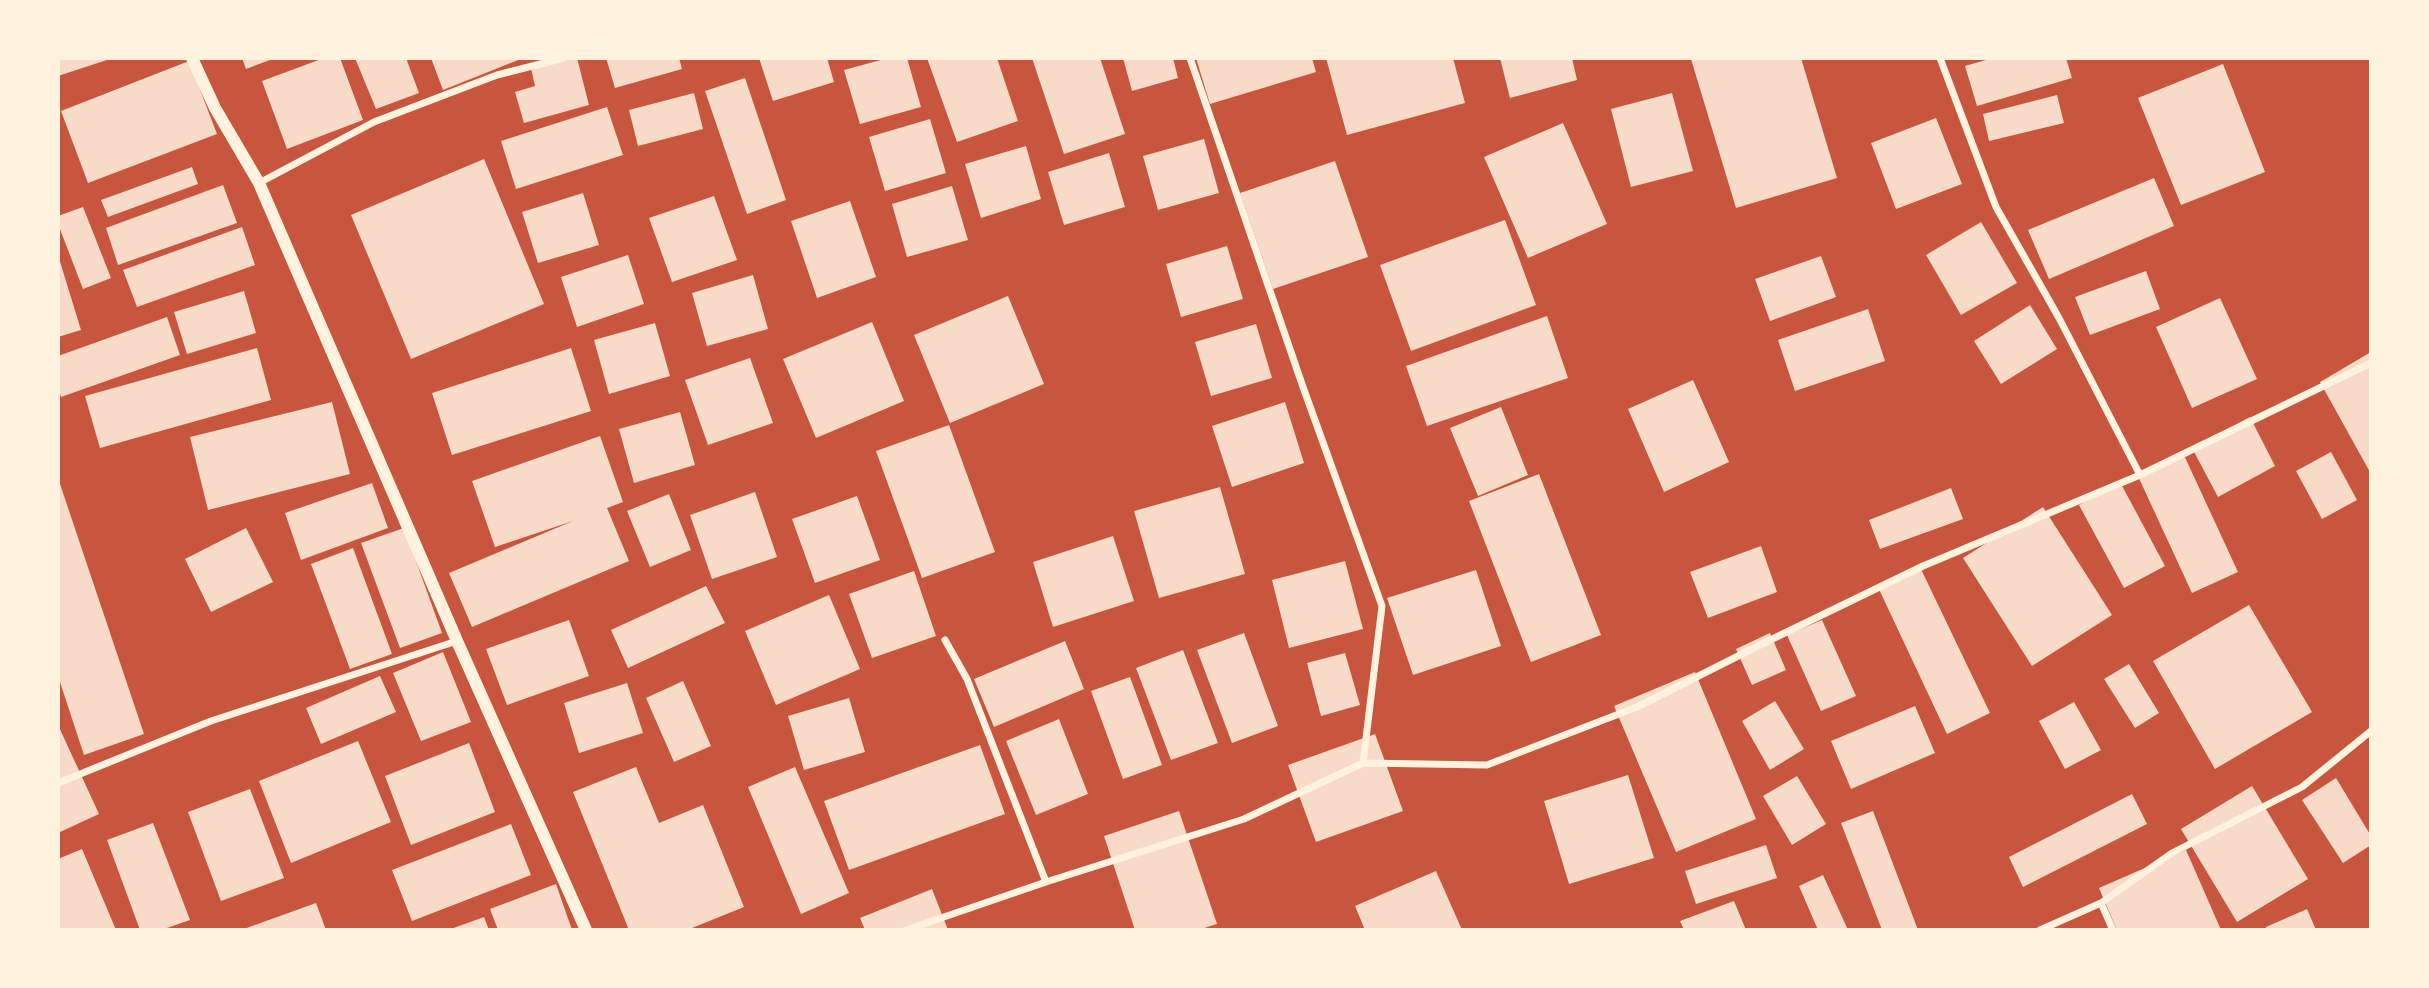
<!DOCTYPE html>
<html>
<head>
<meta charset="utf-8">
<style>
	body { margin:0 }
	#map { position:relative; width:2429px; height:988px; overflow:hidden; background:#c8553d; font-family:"Open Sans",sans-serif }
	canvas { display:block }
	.frame { position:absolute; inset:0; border:60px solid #fff3e0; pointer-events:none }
</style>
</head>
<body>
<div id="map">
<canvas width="2429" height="988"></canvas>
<div class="frame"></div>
</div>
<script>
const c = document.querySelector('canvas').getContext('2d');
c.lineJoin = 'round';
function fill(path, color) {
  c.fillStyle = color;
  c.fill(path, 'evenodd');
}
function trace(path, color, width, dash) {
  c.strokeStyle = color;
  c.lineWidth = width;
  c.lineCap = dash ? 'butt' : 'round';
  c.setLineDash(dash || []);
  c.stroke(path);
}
const building = new Path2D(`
	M58,58h55l-55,18z
	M242,58h33l-29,11z
	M324,58h16l23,62 -76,29 -25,-68z
	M355,58h51l13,35 -43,16z
	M431,58h92l-80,32z
	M569,58h8l12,47 -65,18 -9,-31 20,-6 -4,-18z
	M606,58h73l3,11 -67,19z
	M759,58h68l7,24 -61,19z
	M888,58h19l14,49 -61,17 -16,-54z
	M927,58h70l21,63 -61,21z
	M1032,58h68l25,76 -61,20z
	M1123,58h50l5,20 -46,13z
	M1196,58h116l4,14 -106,32z
	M1326,58h127l12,45 -118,32z
	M1500,58h72l5,22 -67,18z
	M1801,58l36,120 -101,30 -45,-149z
	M1993,58h73l6,20 -95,28 -12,-40z
	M189,61l28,73 -129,49 -27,-72z
	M2223,64l42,108 -84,33 -43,-107z
	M745,78l41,122 -39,14 -42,-123z
	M694,93l9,36 -65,17 -9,-36z
	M1672,93l21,78 -62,16 -20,-78z
	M2057,95l7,28 -75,18 -6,-27z
	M607,107l16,48 -107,34 -15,-48z
	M1936,118l26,66 -66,25 -25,-66z
	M930,119l16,54 -61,18 -16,-54z
	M1563,123l44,101 -79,34 -44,-101z
	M1204,139l15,54 -61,17 -15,-54z
	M1026,146l15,53 -60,19 -16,-54z
	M1109,153l16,54 -61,18 -16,-53z
	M484,159l60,145 -133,55 -60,-144z
	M1335,161l33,96 -95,32 -33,-96z
	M192,167l6,17 -90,33 -7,-17z
	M2154,178l20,48 -125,53 -21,-49z
	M223,185l14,38 -119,42 -12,-37z
	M952,186l16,54 -61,17 -15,-53z
	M583,193l16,52 -61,18 -16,-51z
	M714,196l23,64 -65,22 -23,-64z
	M850,201l26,76 -59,21 -26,-77z
	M83,207l28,71 -28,11 -25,-65v-8z
	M1505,220l31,85 -125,46 -31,-86z
	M1981,222l36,61 -56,32 -35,-60z
	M242,227l13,38 -118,42 -14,-37z
	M1227,246l16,53 -62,18 -15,-53z
	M58,255l23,75 -23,7z
	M628,255l16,49 -67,23 -16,-50z
	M1821,256l15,41 -66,24 -15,-42z
	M2146,271l14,38 -70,26 -15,-38z
	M753,275l15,54 -61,17 -15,-53z
	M244,291l12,42 -69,21 -13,-42z
	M1008,296l36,88 -94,39 -36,-88z
	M2220,298l37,81 -65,29 -36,-81z
	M2030,305l27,44 -56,35 -27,-43z
	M1868,309l17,52 -90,30 -17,-51z
	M1547,316l21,62 -141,48 -21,-60z
	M167,317l13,38 -119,42 -3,-10v-31z
	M872,322l32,79 -88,37 -33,-79z
	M655,323l15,53 -61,18 -15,-54z
	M1256,324l16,54 -61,18 -16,-54z
	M257,348l14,52 -171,48 -15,-52z
	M571,348l20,63 -139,44 -20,-62z
	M2371,352v122l-51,-92z
	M750,358l23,65 -65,22 -23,-65z
	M1693,380l36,82 -65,30 -36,-83z
	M332,402l18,72 -142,36 -18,-73z
	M1285,402l19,61 -72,24 -20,-61z
	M1501,407l27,68 -50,21 -28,-68z
	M680,412l15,53 -61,18 -15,-54z
	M2250,417l25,49 -57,31 -26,-49z
	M949,425l46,127 -73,26 -46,-127z
	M600,436l23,66 -16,6 22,53 -157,66 -23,-54 124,-52 -78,26 -23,-66z
	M2331,452l26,48 -35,19 -26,-48z
	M2183,453l55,119 -46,21 -55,-119z
	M1539,474l62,161 -70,27 -62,-161z
	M58,478l86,256 -60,21 -26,-79z
	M2120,482l45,84 -41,22 -45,-83z
	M372,483l16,45 -87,32 -16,-47z
	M1220,487l25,87 -86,24 -25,-87z
	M1951,488l12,31 -83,30 -11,-29z
	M755,492l22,65 -65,22 -22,-64z
	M669,494l22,56 -41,17 -23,-56z
	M857,496l23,64 -65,23 -23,-64z
	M2043,507l69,108 -80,51 -69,-108z
	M246,528l27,54 -62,30 -26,-53z
	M404,528l38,105 -42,15 -39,-105z
	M1113,536l21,65 -81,26 -20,-65z
	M1761,546l16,46 -69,26 -18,-46z
	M353,548l39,106 -42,15 -39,-105z
	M1345,561l18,68 -74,19 -17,-68z
	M1919,565l71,148 -43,21 -70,-149z
	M1476,570l25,76 -88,29 -26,-77z
	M914,571l22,65 -64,22 -23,-64z
	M706,586l19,37 -97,45 -17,-38z
	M829,595l31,74 -84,36 -31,-74z
	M2249,605l63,107 -97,57 -62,-108z
	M569,620l20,56 -82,29 -21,-56z
	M1822,620l34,76 -35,15 -34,-76z
	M1244,633l34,93 -46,17 -35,-93z
	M1770,633l16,37 -34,15 -16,-36z
	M1065,641l19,48 -90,38 -20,-48z
	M1183,650l35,93 -47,17 -35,-92z
	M443,652l28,70 -50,19 -28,-68z
	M1345,653l15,52 -39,11 -14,-53z
	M2129,664l30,49 -24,15 -31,-49z
	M1695,672l61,147 -80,33 -62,-146z
	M380,676l16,36 -75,32 -15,-36z
	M1130,677l32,88 -39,14 -32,-88z
	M683,681l28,65 -37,16 -28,-64z
	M627,683l16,50 -64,20 -15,-50z
	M849,698l16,54 -61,18 -16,-54z
	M1775,701l29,48 -34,21 -28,-49z
	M2074,702l27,48 -36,19 -26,-48z
	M1915,706l20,47 -84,36 -20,-48z
	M1059,719l29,75 -52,21 -30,-74z
	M58,725l41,89 -41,19z
	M1375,734l28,77 -87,31 -28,-77z
	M358,741l33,81 -100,41 -32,-82z
	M469,743l26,69 -84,33 -26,-69z
	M980,745l25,69 -156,56 -25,-69z
	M636,767l23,56 44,-18 41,102 -57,23h-58l-56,-138z
	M795,767l54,126 -48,21 -53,-127z
	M1628,775l26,83 -85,26 -25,-83z
	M1797,776l29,48 -34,21 -29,-49z
	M2336,778l35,58v9l-28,18 -41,-63z
	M2252,786l56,93 -71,43 -56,-93z
	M250,789l34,89 -63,23 -33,-89z
	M2132,794l15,30 -124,63 -14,-30z
	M1179,811l38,113 -19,6h-63l-31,-94z
	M1873,811l45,119h-36l-41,-107z
	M153,823l37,97 -29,10h-21l-33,-90z
	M511,824l20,51 -119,46 -20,-51z
	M1766,845l11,33 -81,26 -11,-33z
	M82,849l34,81h-58v-71z
	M2186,850l35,80h-104l-18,-42z
	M1436,871l26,59h-97l-10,-24z
	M1823,875l25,55h-30l-19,-44z
	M556,884l16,46h-74l-8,-21z
	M932,889l16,41h-83l-5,-12z
	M1734,901l12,29h-62l-4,-9z
	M316,903l10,27h-85z
	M2307,909l9,21h-49l-1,-3z
	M484,917l5,13h-41z`);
const minor = new Path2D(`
	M1190,58l113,329 79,219 -19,157
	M1940,58l56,149 63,111 81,157
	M259,183l115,-61 123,-47 67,-17
	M945,640l22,39 79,203
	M58,783l153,-62 246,-80
	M2101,903l12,27
	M906,930l140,-48 198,-63 119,-56 124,2 150,-58 123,-62 163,-79 217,-91 231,-112
	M2040,930l61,-27 71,-50 130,-66 69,-56`);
const tertiary = new Path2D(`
	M192,58l23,50 44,75 198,458 129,289`);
fill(building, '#f7dbc8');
trace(minor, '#fff3e0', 7);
trace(tertiary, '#fff3e0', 12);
</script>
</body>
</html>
